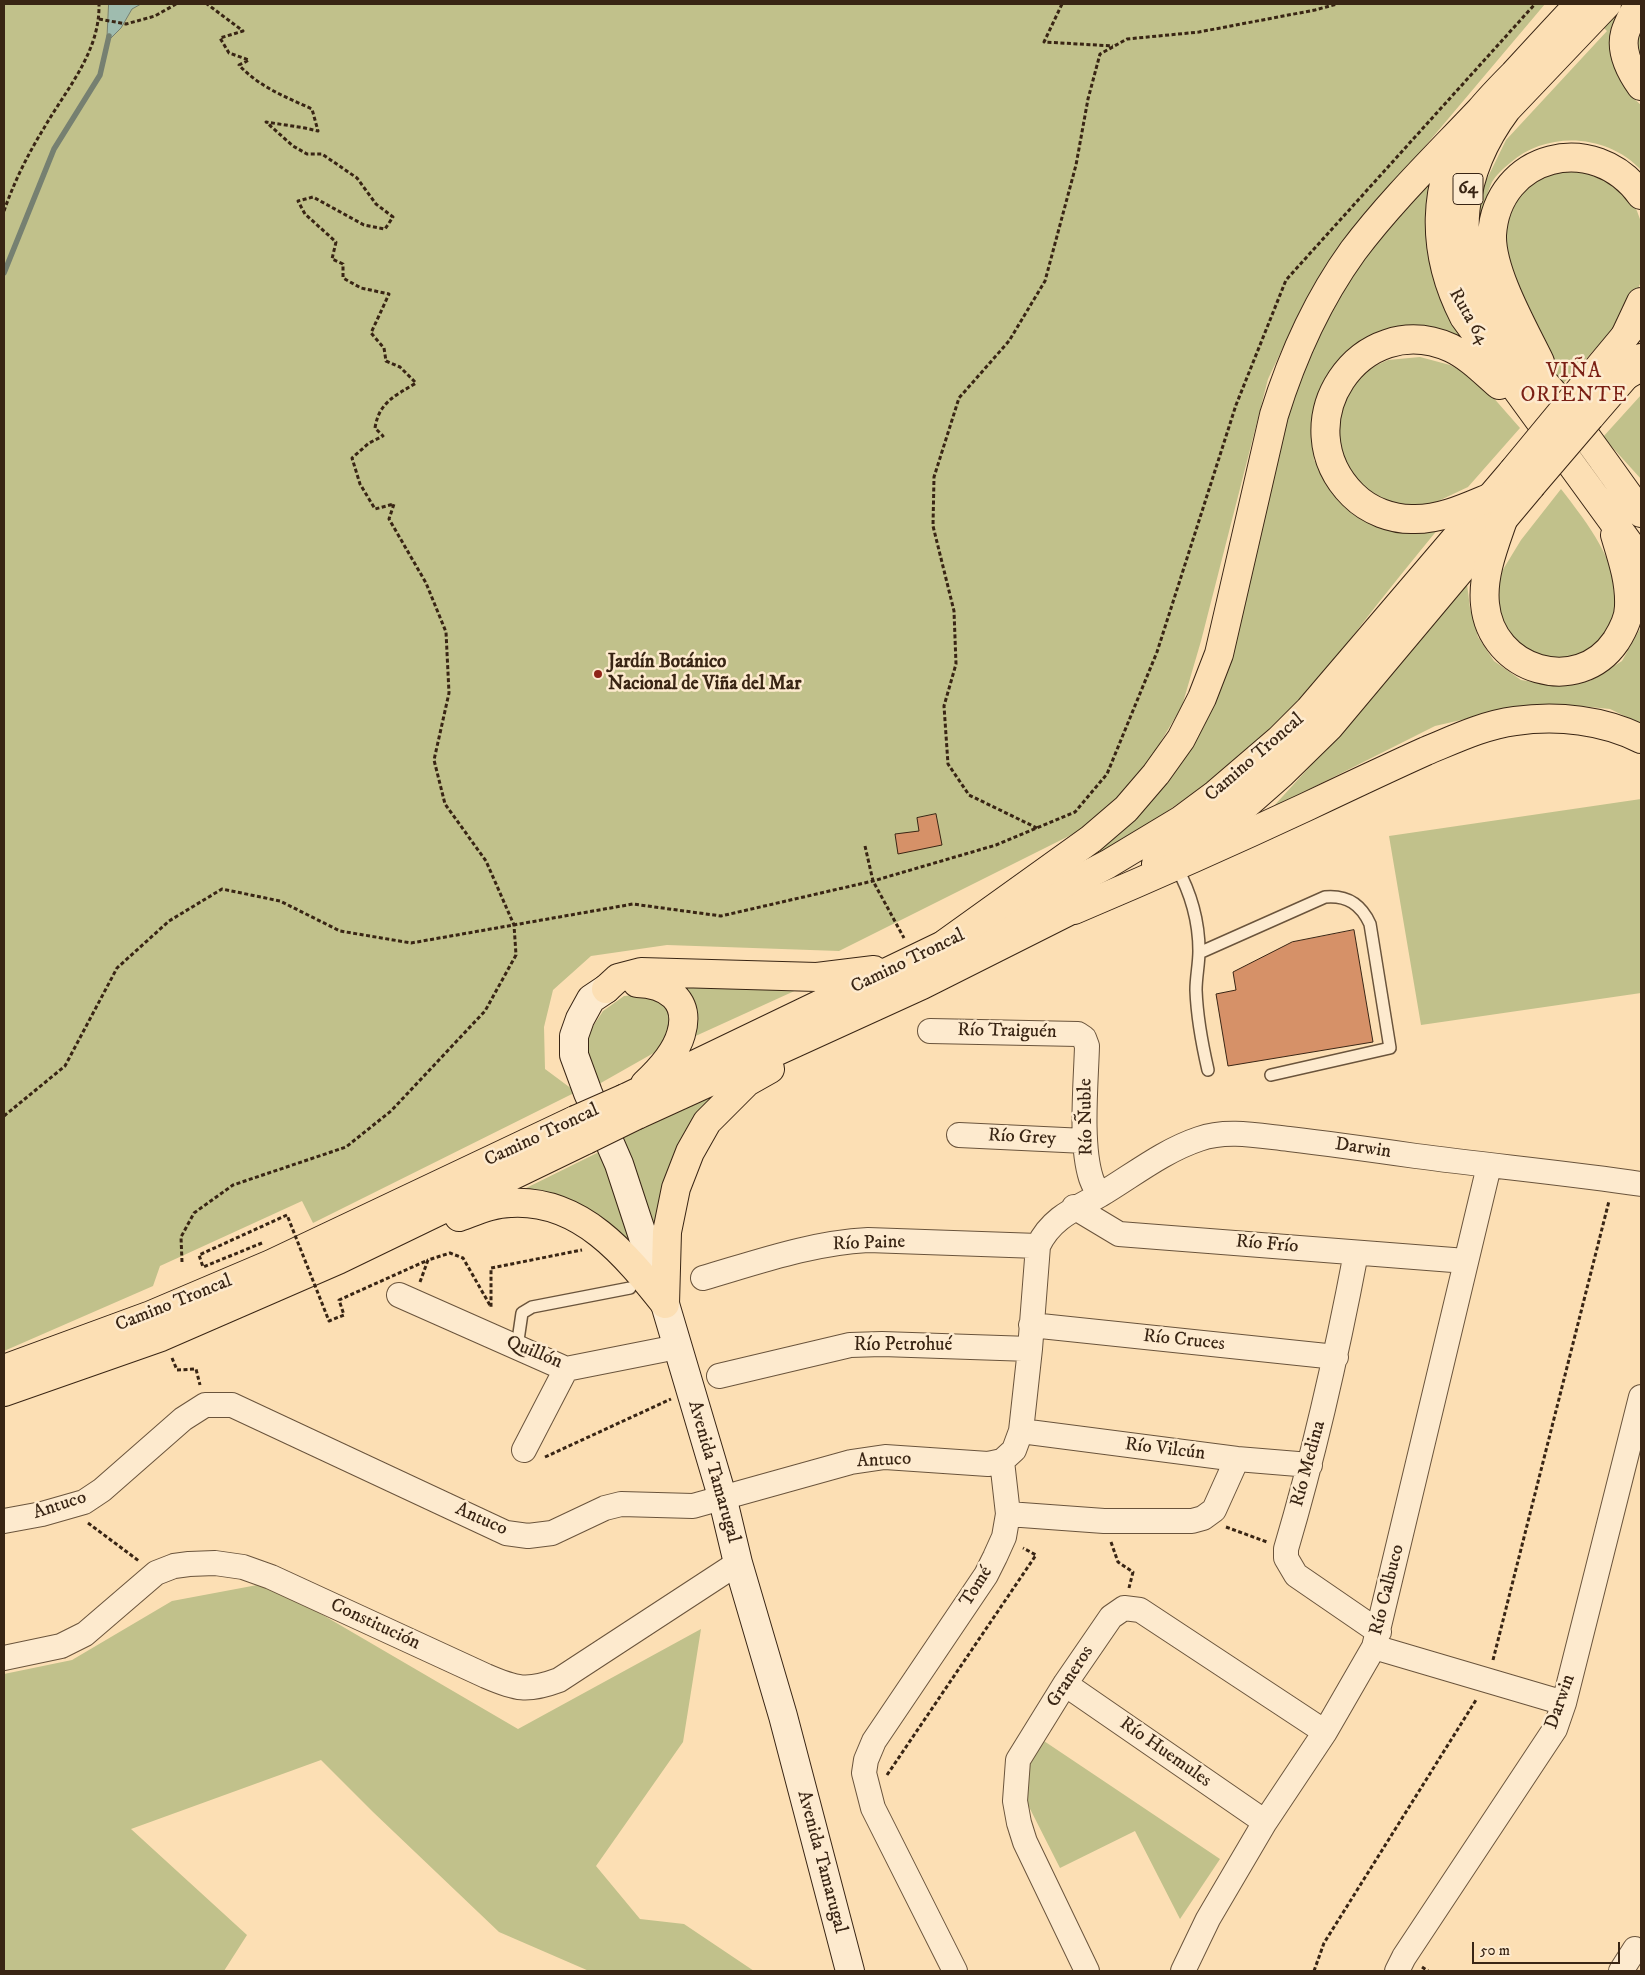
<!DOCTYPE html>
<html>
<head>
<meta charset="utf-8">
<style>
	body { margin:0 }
	#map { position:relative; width:1645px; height:1975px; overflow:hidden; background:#fcdfb4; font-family:"IM FELL DW Pica",serif }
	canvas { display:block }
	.frame { position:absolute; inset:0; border:5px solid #392514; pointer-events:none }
	.scale { position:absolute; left:1472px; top:1942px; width:148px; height:22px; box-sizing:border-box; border:2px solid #392514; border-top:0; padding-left:6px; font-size:15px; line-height:18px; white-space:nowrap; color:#392514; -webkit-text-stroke:4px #fdeace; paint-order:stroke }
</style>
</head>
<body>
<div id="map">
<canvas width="1645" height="1975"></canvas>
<div class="frame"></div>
<div class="scale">50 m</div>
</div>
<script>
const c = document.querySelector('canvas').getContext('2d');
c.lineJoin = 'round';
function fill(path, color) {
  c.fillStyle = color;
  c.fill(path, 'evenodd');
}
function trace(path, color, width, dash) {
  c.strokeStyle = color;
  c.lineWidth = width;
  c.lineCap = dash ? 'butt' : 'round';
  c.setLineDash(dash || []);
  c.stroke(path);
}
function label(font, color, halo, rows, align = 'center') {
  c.font = font + ' "IM FELL DW Pica",serif';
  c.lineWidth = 5;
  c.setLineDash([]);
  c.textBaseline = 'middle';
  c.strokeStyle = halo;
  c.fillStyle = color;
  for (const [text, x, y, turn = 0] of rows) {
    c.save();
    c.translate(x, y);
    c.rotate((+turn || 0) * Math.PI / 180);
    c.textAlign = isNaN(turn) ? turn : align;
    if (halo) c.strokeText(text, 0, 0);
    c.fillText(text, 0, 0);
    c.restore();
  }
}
const green = new Path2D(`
	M4,4h1541l-210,249 -29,46 -38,80 -67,262 -19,65 -28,47 -28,37 -47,41 -240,120 -172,-6 -76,11 -38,34 -9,37 1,42 31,23 -263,131 -11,-22 -142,65 -7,20 -149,65z
	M1579,4h62v60l-24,7 13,24 11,10v65c-33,-36 -94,-40 -131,-7 -6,5 -14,12 -18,19 -7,14 -10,37 -12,52l-1,-26 5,-23 22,-45 101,-109z
	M1577,170l15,2 31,17 14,22 4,11v59l-11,30 -70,76 -31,-54 -30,-97 9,-33 15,-14 26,-14z
	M1433,173l-6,68 12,56 29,47 -30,-10 -116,54 -11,33 3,39 24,35 105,28c-30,37 -60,73 -88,110 -14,18 -26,38 -41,55 -70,75 -156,133 -245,184l112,-110 106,-354 43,-102 45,-69z
	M1420,357l30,8 27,14 43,49 -52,59 -34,16 -37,5 -33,-13 -21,-19 -7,-71 30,-35 22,-10z
	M1641,395v84l-38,-42z
	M1561,489c27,35 58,74 57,120 0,10 -6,21 -9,30l-36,19 -39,-1 -30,-28 -10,-29 2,-19 25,-41z
	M1467,584l3,24 8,29 16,24 27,19 32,5 37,-4 32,-20 19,-34v97l-31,-15 -51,-5 -59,7 -65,15 -163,82 95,-104z
	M1641,799v194l-220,32 -32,-189z
	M673,984l128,4 -112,51z
	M655,994l13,11 1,16 -3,25 -67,38 -12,-29 3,-24 13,-20 21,-15z
	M737,1084l-80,160 -36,-105z
	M601,1151l34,105 -121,-62z
	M268,1583l250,146 183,-100 -18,113 -87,124 44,53 44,5 70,47h-165l-90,-39 -126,-120 -52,-52 -190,69 116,106 -23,36h-220v-297l68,-14 100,-59z
	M1041,1739l179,120 -40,60 -45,-88 -75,37 -37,-73 1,-31z`);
const water = new Path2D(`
	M109,4h32l-9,5 -11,19 -14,14z`);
const stream = new Path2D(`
	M4,273l50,-124 46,-74 9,-39`);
const building = new Path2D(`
	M936,814l6,31 -44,9 -3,-20 24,-3 -2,-13z
	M1354,930l19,112 -145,24 -12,-72 20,-4 -3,-18 59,-30z`);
const path = new Path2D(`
	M1062,4l-18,38 69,4
	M99,19l27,5 29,-8 21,-12
	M4,211c10,-29 24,-57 40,-83 23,-40 56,-76 55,-124
	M1037,828l-68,-33 -21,-31 -4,-58 12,-42 -2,-53 -21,-85 1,-49 25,-79 50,-57 36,-60 31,-116 12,-66 12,-45 27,-15 72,-7 116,-22 22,-6
	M865,846l8,35 31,57
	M4,1116l61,-50 52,-98 52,-47 53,-32 58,12 60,30 71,12 222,-39 88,12 152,-35 123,-36 79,-33 32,-38 50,-122 79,-247 50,-125 249,-276
	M182,1262l-1,-25 13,-24 39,-28 113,-38 45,-36 94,-100 31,-56 -2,-30 -28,-64 -41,-57 -11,-44 15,-67 -3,-61 -20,-49 -37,-64 5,-15 -19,5 -15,-25 -8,-26 17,-15 14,-7 -8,-8c4,-26 20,-32 41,-45l-16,-16 -14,-6 -2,-13 -13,-15 18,-39 -28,-6 -18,-10v-14l-11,-5 4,-17 -31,-28 -7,-13 15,-4 51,28 21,4 8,-12 -17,-13 -19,-26 -35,-24h-15l-14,-8 -27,-24 39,6 13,3 -6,-22c-26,-12 -53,-22 -73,-44l10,-5 -20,-7 -9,-15 23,-7 -36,-27
	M420,1282l8,-22 22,-7 13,5 28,49v-39l91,-18
	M172,1358l5,12 19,-1 4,16
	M545,1457l126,-58
	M88,1523l51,38
	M1226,1527l41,15
	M1111,1542l7,20 15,10 -4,16
	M1493,1660l116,-459
	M887,1775l149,-220 -13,-7
	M1422,1967l6,4
	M1314,1971l10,-28 152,-243`);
const lane = new Path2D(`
	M1176,866c15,27 23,54 23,85 0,13 -3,26 -3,39 1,27 6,54 12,80
	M1199,953l126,-56c22,-2 36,7 45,27l20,124 -119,27
	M517,1347l5,-34 10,-6 98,-19`);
const street = new Path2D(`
	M930,1031l148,3 6,4 3,8c-1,37 -7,97 4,132 2,6 5,11 8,17
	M959,1135l126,6
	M1074,1207l45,27 347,27
	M1356,1253c-19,100 -41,198 -70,296v9l10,17 83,57
	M703,1278c55,-16 108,-35 165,-38l170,6
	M399,1295l167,74 111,-22
	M1031,1325l305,32
	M719,1376l131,-31 32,-1 148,5
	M1021,1431l216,28 73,6
	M524,1450l42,-81
	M1008,1514l96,7h88l11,-3 11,-8 23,-51
	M4,1521l38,-7 42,-12 18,-12 81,-71 22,-14h27l274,128 22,3 24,-3 53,-25 16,-4 72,2 158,-44 34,-5 103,7 14,-3
	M1374,1647l190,56
	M4,1658l57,-12 24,-12 71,-61 18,-7 15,-2 26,-1 28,4 28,10 215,99c30,13 41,16 73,4l179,-117
	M1065,1684l200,138
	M955,1971l-82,-163 -9,-35 2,-13 8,-19 112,-166 9,-18 9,-20 4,-23 -6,-53 12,-11 7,-19 9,-82 8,-103c13,-28 37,-37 62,-51 32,-19 63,-44 99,-56 28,-10 61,-3 90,0 42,5 85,11 127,17 75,10 151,17 225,28
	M1087,1971l-62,-129 -6,-19 -4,-22 3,-41 47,-76 46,-67 13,-9 16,2 185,122
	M1183,1971l25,-52 57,-97 60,-90 49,-85 115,-481
	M1397,1971l7,-14 151,-228 9,-26 77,-306
	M1621,1971l14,-22`);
const secondary = new Path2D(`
	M606,989l-15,10 -11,20 -6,17v19l14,38 31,71 46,140 57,192 16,67 45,153 67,255`);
const primary = new Path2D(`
	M1575,396l65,-78
	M1590,417l51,-59
	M1156,864l30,-16 53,-37 42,-37 48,-47 202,-241
	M637,983c30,1 54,17 44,51 -5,18 -22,37 -36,50
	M606,989l12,-11 23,-6 176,5 57,-7
	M625,1098l445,-214 38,-20 73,-44 35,-26 63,-54 30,-30 204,-239
	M637,1115l285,-130 173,-87
	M459,1217c17,-6 34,-14 52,-14 70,-4 115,52 154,101
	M665,1304l2,-72 9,-44 14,-36 17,-30 40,-40 23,-13
	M4,1369l147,-54 120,-51 304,-144
	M4,1392l157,-55 177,-77 248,-120`);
const highway = new Path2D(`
	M1579,4c-22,23 -43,46 -65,70 -15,15 -30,30 -43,48 -41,61 -40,131 -7,195l177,243
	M1607,4l-100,105c-47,63 -58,136 -17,205 16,30 42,54 64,80 30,38 58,79 87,119
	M1638,4c-4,9 -10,19 -13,29 -5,18 6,39 16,53
	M1625,336l16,-34
	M1540,362c-16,-33 -49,-90 -48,-127 5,-81 102,-105 149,-40
	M1625,376l16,-9
	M1491,497c-24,10 -49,22 -76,22 -22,1 -46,-8 -62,-24 -71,-71 7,-188 98,-147 19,9 33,24 48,37
	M1503,520c-9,26 -21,56 -18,84 6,67 93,93 131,37 7,-11 13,-23 13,-35 1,-25 -7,-48 -14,-71
	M1074,910c78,-33 155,-67 232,-103 40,-19 80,-38 120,-56 29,-12 58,-26 89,-30 43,-6 88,-1 126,18
	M946,943l145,-104 35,-30 30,-35 25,-35 21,-41 17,-44 55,-239c18,-58 43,-114 79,-164 39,-52 88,-99 133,-147`);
const pathBridge = new Path2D(`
	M262,1243l-59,24 -4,-12 88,-40 42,106 15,-6 -5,-15 89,-40`);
const primaryBridge = new Path2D(`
	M1513,471l62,-75
	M1531,486l59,-69
	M575,1120l50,-22
	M586,1140l51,-25`);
const markers = [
	[598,674,5,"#8f2418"]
];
const shields = [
	[1468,189,30]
];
const shieldNames = [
	["64",1468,189]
];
const streetNames = [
	["Ruta 64",1468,317,60],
	["Camino Troncal",1255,758,-41],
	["Camino Troncal",908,962,-26],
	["Río Traiguén",1007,1032,1],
	["Río Ñuble",1087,1117,-91],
	["Camino Troncal",542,1136,-25],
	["Río Grey",1022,1138,3],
	["Darwin",1363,1149,8],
	["Río Paine",869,1244,-2],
	["Río Frío",1267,1245,5],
	["Camino Troncal",174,1304,-22],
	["Río Cruces",1184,1341,6],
	["Río Petrohué",903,1346],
	["Quillón",534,1353,22],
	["Río Vilcún",1165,1450,7],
	["Antuco",884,1461,-3],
	["Río Medina",1309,1464,-75],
	["Avenida Tamarugal",713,1472,74],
	["Antuco",60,1506,-18],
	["Antuco",481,1520,24],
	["Tomé",977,1587,-58],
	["Río Calbuco",1388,1590,-76],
	["Constitución",375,1625,25],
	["Graneros",1071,1677,-57],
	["Darwin",1561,1702,-71],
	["Río Huemules",1165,1753,35],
	["Avenida Tamarugal",821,1862,75]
];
const poiNames = [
	["Jardín Botánico",608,663],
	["Nacional de Viña del Mar",608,685]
];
const quarterNames = [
	["VIÑA",1574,373],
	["ORIENTE",1574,397]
];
fill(green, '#c1c18b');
fill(water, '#9fbcaf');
trace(water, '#768071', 1);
trace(stream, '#768071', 5.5);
fill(building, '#d69168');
trace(building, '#392514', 1);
trace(lane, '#6a543c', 14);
trace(street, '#6a543c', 26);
trace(secondary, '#392514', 30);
trace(primary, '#392514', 30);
trace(highway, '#392514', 30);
trace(path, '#392514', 3, [4, 2.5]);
trace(lane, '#fdeace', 11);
trace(street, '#fdeace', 24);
trace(secondary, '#fdeace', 28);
trace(primary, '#fcdfb4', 28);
trace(highway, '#fcdfb4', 28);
trace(primaryBridge, '#392514', 30, []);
trace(pathBridge, '#392514', 3, [4, 2.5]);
trace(primaryBridge, '#fcdfb4', 28);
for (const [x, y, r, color] of markers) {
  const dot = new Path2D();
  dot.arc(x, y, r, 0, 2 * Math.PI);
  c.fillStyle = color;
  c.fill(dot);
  trace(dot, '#fdeace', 2);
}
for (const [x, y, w] of shields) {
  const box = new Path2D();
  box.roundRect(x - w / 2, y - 15.5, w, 31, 4);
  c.fillStyle = '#fdeace';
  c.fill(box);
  trace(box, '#392514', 1);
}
label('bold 18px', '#392514', null, shieldNames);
label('19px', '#392514', '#fdeace', streetNames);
label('bold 19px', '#392514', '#fdeace', poiNames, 'left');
c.letterSpacing = '1px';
label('21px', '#7a1f14', '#fdeace', quarterNames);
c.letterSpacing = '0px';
</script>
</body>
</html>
